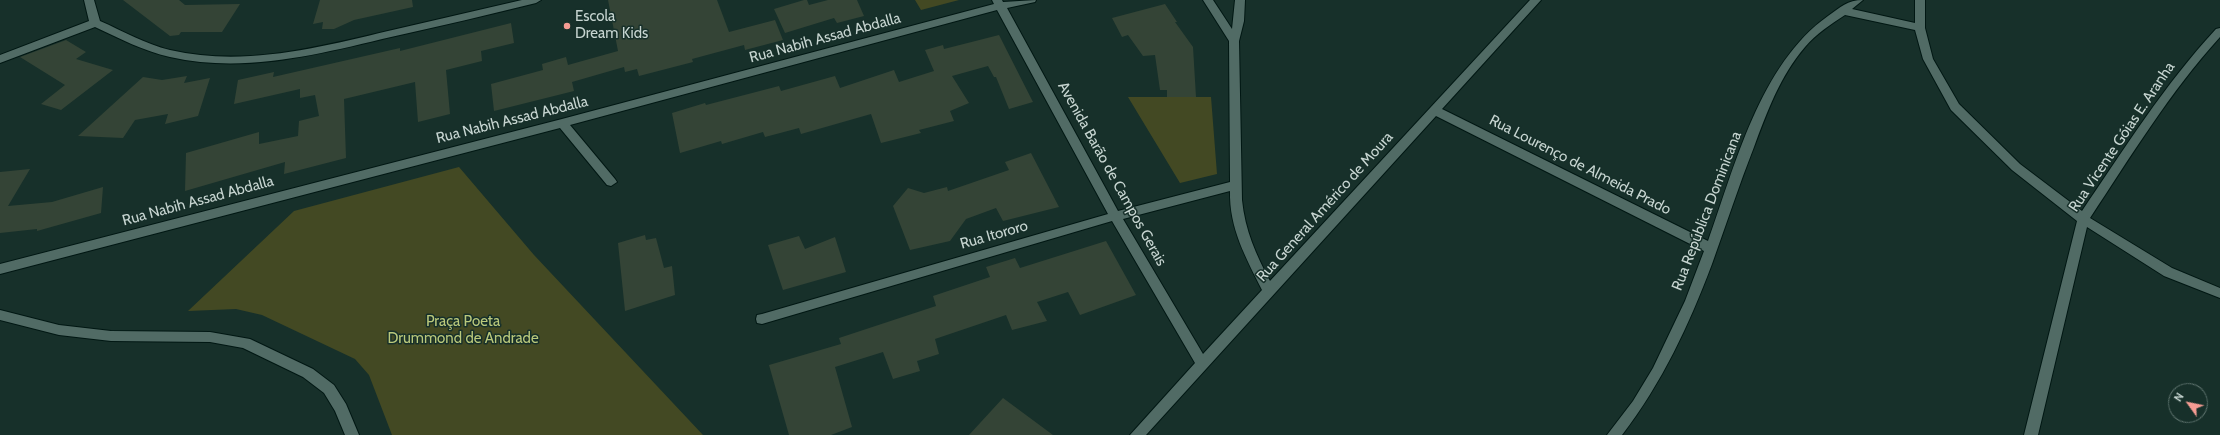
<!DOCTYPE html>
<html>
<head>
<meta charset="utf-8">
<style>
	body { margin:0 }
	#map { position:relative; width:2220px; height:435px; overflow:hidden; background:#17302a; font-family:Cabin,sans-serif }
	canvas { display:block }
	.north { position:absolute; left:2168px; top:383px; width:40px; height:40px; box-sizing:border-box; background:#17302a; border:1px solid #5d726d; border-radius:50%; rotate:303deg; font-size:11px; font-weight:700; line-height:16px; text-align:center; color:#c7d5d1 }
	.north::after { content:''; display:block; margin:auto; width:14px; height:18px; background:#f59c93; clip-path:polygon(50% 0,100% 100%,50% 72%,0 100%) }
</style>
</head>
<body>
<div id="map">
<canvas width="2220" height="435"></canvas>
<div class="north">N</div>
</div>
<script>
const c = document.querySelector('canvas').getContext('2d');
c.lineJoin = 'round';
function fill(path, color) {
  c.fillStyle = color;
  c.fill(path, 'evenodd');
}
function trace(path, color, width, dash) {
  c.strokeStyle = color;
  c.lineWidth = width;
  c.lineCap = dash ? 'butt' : 'round';
  c.setLineDash(dash || []);
  c.stroke(path);
}
function label(font, color, halo, rows, align = 'center') {
  c.font = font + ' Cabin,sans-serif';
  c.lineWidth = 3;
  c.setLineDash([]);
  c.textBaseline = 'middle';
  c.strokeStyle = halo;
  c.fillStyle = color;
  for (const [text, x, y, turn = 0] of rows) {
    c.save();
    c.translate(x, y);
    c.rotate((+turn || 0) * Math.PI / 180);
    c.textAlign = isNaN(turn) ? turn : align;
    if (halo) c.strokeText(text, 0, 0);
    c.fillText(text, 0, 0);
    c.restore();
  }
}
const green = new Path2D(`
	M915,0h44l-38,10z
	M1128,97h83l6,77 -37,9z
	M459,167l75,88 169,180h-311l-23,-60 -14,-16 -93,-44 -26,-6 -48,2 106,-100z`);
const building = new Path2D(`
	M123,0h56l6,5 55,-1 -18,28h-41l-2,3 -9,1z
	M320,0h92l1,7 -59,13 -20,9h-12l1,-7 -10,2z
	M608,0h109l12,32 46,-12 8,20 -38,10 -1,-5 -52,14 1,3 -54,14 -2,-7 -12,3 -1,-5 -52,15 2,9 -80,20 -3,-27 52,-14 -1,-6 24,-7 2,8 50,-14z
	M804,0h3l2,5 19,-5h29l7,16 -27,7 -3,-5 -49,15 -11,-24z
	M1165,4l12,18h-2l18,25 3,50h-29v-7h-7l-5,-35 -12,1 -15,-21 -6,2 -10,-19z
	M511,23l3,20 -33,8 1,10 -36,9 4,44 -32,8 -3,-40 -71,17 2,59 -62,16 1,-12 -100,29 1,-38 73,-21v12l39,-8 1,-15 20,-5 -4,-21 -15,3v-9l-66,15 4,-24 36,-8 -1,5 127,-29v3z
	M999,35l34,67 -24,7 -13,-32h-2l-6,-11 -36,10 17,27 -19,8 4,10 -35,9 2,3 -40,10 -10,-29 -70,20 -2,-6 -34,9 -2,-5 -41,12 -1,-3 -41,12 -8,-40 33,-10 1,2 73,-19 2,5 54,-15 5,12 54,-18 5,12 35,-11 -9,-21 18,-5 1,4z
	M66,40l20,12 -10,7 37,11 -52,40 -20,-6 24,-19 -45,-28z
	M187,76l-3,7 26,-5 -12,38 -33,8 3,-10 -33,6 -12,18 -45,-2 65,-59 19,3z
	M1031,153l28,54 -56,14 -7,-13 -30,11 -16,22 -40,9 -17,-44 15,-18 16,5 23,-6 1,4 61,-21 -4,-8z
	M30,169l-22,37 44,-4 51,-15 -2,26 -64,18v-2l-37,4v-61z
	M645,235l1,5 10,-2 8,30 8,-2 3,29 -50,16 -7,-68z
	M799,236l6,13 30,-12 11,35 -63,18 -15,-45z
	M1106,241l30,54 -56,20 -12,-23 -31,10 10,19 -35,9 -6,-15 -71,24 4,15 -22,7 3,10 -27,8 -10,-27 -48,15 17,60 -21,8h-42l-20,-70 72,-21 -2,-6 97,-32 -3,-10 57,-19 -4,-10 29,-9 5,10z
	M1003,398l50,37h-84z`);
const street = new Path2D(`
	M84,0h10l6,21c23,10 45,23 70,29 73,17 147,-2 218,-19 45,-10 89,-21 134,-31h19l-5,3c-48,12 -96,23 -145,34 -72,17 -146,37 -221,20 -27,-6 -51,-19 -75,-30l-95,36v-8l89,-34z
	M992,0h10l1,2 33,-2 -1,2 -28,6 111,203 112,-29 -1,-141 -26,-41h10l19,29 3,-29h10l-1,21 -5,20 3,159c3,30 14,55 28,81l260,-281h11l-99,109 266,132c27,-75 52,-177 120,-225 13,-9 19,-16 35,-16l-11,9 63,14v-23h10v28l8,31 26,45 61,60 62,47c42,-62 83,-127 134,-182l4,-1v9c-50,55 -89,119 -130,181l82,50 48,20v10l-56,-22 -77,-49 -49,208h-14l53,-214 -65,-51 -61,-60 -28,-51 -8,-29 -70,-15c-14,9 -29,19 -40,32 -25,29 -38,65 -51,100 -15,38 -28,78 -42,117 -23,61 -50,119 -90,171h-15l26,-34 20,-33 32,-67 19,-50 -268,-135 -290,319h-16l65,-72 -83,-142 -350,103 -5,-1 -1,-4 1,-4 5,-1 346,-100 -111,-204 -427,115 45,54 2,3 -6,4 -4,-1 -47,-57 -560,146v-10l562,-145 432,-115zM1230,191c-1,37 16,67 32,99l-59,64 -80,-135z
	M0,310l59,15 52,6 99,1 40,7 63,30 21,16 12,19 13,31h-14l-10,-24 -11,-18 -21,-16 -60,-29 -33,-6 -99,-1 -52,-6 -59,-15z`);
const markers = [
	[567,26,4,"#f59c93"]
];
const poiNames = [
	["Escola",575,17],
	["Dream Kids",575,34]
];
const streetNames = [
	["Rua Nabih Assad Abdalla",825,38,-15],
	["Rua Nabih Assad Abdalla",512,120,-14],
	["Rua Vicente Góias E. Aranha",2122,137,-56],
	["Rua Lourenço de Almeida Prado",1580,165,27],
	["Avenida Barão de Campos Gerais",1112,174,61],
	["Rua Nabih Assad Abdalla",198,201,-15],
	["Rua General Américo de Moura",1325,207,-48],
	["Rua República Dominicana",1707,211,-69],
	["Rua Itororo",994,235,-16]
];
const parkNames = [
	["Praça Poeta",463,322],
	["Drummond de Andrade",463,339]
];
fill(green, '#434923');
fill(building, '#344436');
trace(street, '#011713', 2);
fill(street, '#516b65');
for (const [x, y, r, color] of markers) {
  const dot = new Path2D();
  dot.arc(x, y, r, 0, 2 * Math.PI);
  c.fillStyle = color;
  c.fill(dot);
  trace(dot, '#17302a', 1.5);
}
label('15px', '#c7d5d1', '#17302a', poiNames, 'left');
label('15px', '#c7d5d1', '#17302a', streetNames);
label('15px', '#bac87b', '#17302a', parkNames);
</script>
</body>
</html>
